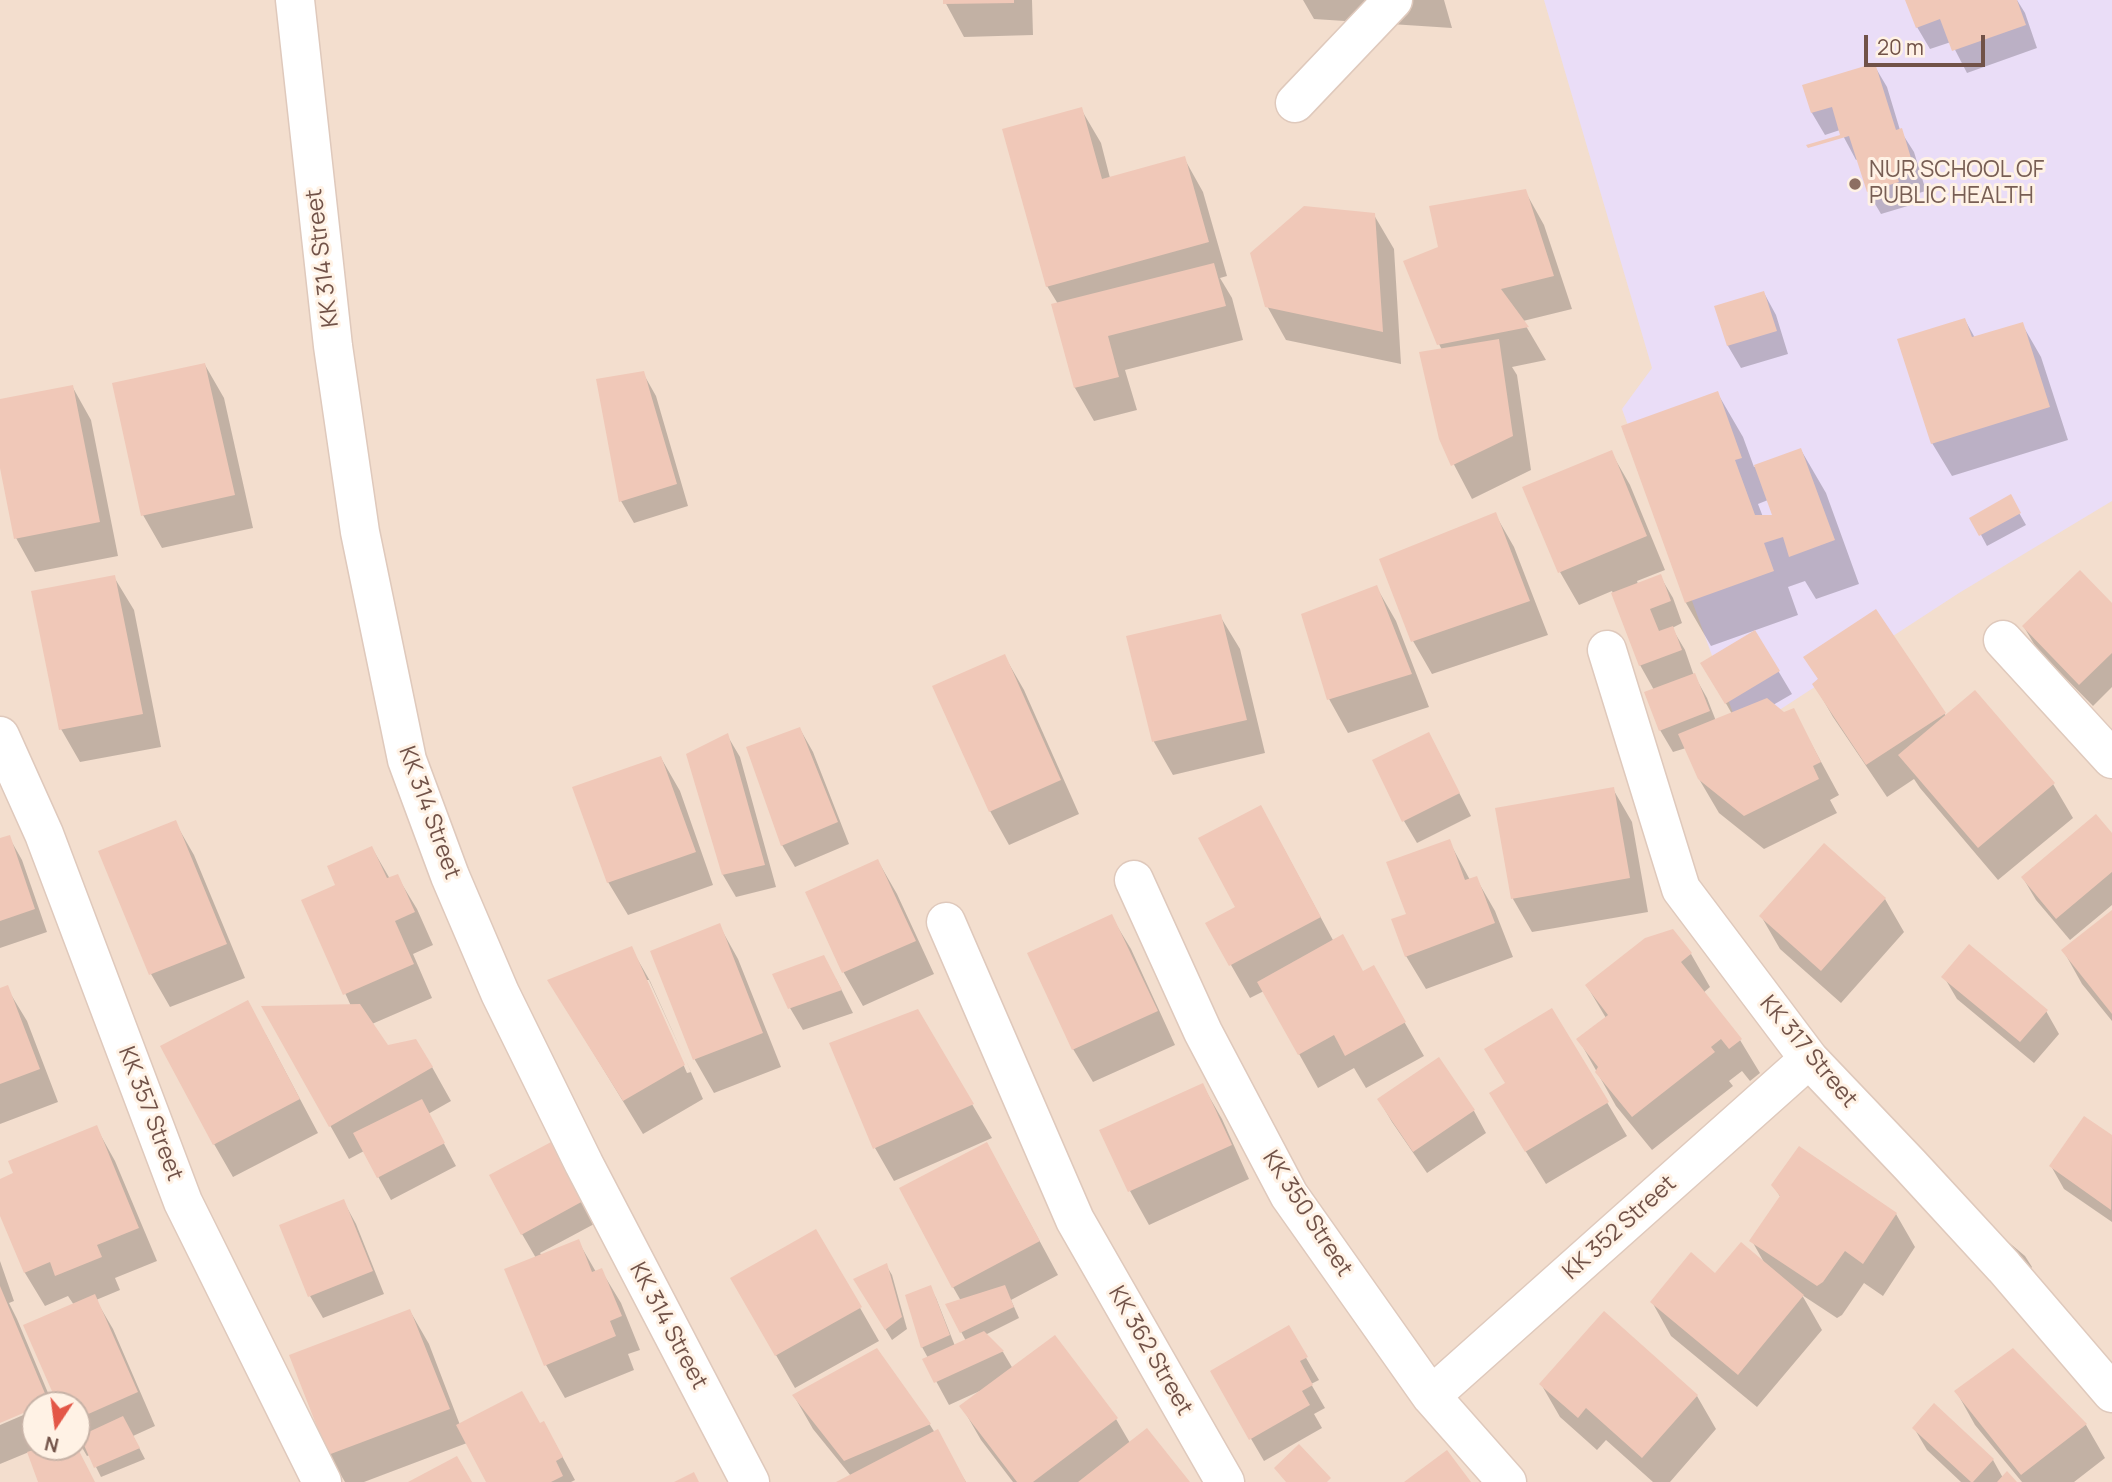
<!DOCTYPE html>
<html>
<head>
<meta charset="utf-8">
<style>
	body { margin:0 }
	#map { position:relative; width:2112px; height:1482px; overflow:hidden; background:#fbede0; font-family:Manrope,sans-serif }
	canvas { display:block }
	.north { position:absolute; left:21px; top:1391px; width:70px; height:70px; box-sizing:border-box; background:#fff2e5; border:2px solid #c6b2a6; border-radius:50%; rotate:193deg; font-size:19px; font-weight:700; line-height:28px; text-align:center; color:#715248 }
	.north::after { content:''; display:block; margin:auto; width:24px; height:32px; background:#e35747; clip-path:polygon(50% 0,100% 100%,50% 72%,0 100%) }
	.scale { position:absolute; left:1864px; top:35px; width:121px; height:32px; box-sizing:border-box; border:4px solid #715248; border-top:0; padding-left:9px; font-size:21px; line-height:24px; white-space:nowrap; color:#715248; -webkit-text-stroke:5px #fff2e5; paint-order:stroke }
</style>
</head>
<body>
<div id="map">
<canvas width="2112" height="1482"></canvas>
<div class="north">N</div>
<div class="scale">20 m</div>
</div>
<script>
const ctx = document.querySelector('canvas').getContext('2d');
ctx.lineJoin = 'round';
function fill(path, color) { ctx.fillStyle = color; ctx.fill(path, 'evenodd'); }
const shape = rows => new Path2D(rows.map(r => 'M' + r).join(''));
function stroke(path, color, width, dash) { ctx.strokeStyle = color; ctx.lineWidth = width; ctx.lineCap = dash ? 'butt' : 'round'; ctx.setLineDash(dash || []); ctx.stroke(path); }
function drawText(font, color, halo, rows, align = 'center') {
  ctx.font = font + ' Manrope,sans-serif'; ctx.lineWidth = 6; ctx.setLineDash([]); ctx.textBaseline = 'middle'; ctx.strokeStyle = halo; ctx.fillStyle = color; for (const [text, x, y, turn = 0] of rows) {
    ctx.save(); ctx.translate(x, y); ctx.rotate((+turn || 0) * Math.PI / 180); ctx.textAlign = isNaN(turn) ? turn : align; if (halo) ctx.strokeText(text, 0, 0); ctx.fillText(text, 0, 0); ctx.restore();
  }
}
const residential = shape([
	[0,0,2112,0,2112,1482,0,1482],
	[35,1405,77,1405,77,1447,35,1447]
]);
const education = shape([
	[1544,0,2112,0,2112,501,1959,593,1741,735,1622,409,1652,368]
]);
const shadow = shape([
	[944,0,1032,0,1033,35,964,37],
	[1303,0,1444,0,1452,28,1314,19],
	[1907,0,2017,0,2025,13,2037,48,1967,73,1951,42,1930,49,1917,27],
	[1874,65,1887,87,1900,130,1914,152,1926,191,1908,196,1911,205,1881,214,1868,192,1858,159,1856,160,1840,130,1825,135,1812,113,1804,86],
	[1081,109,1101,143,1110,178,1184,158,1203,192,1227,276,1220,278,1232,298,1243,340,1125,370,1137,410,1094,421,1075,388,1053,305,1058,304,1047,286],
	[1525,191,1544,225,1572,309,1523,321,1546,360,1512,367,1517,375,1531,470,1472,499,1440,438,1442,350,1439,344,1440,248],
	[1374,215,1394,249,1401,364,1286,340,1267,306],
	[1764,293,1776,315,1788,354,1741,368,1728,346,1716,307],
	[1965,320,1975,338,2022,324,2041,357,2068,440,1952,476,1932,443],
	[205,365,224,398,253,528,162,548,143,515],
	[643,373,656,396,688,506,634,523,621,501],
	[72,386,91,420,118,556,35,572,16,538,0,459,0,401],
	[1718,394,1743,437,1754,467,1801,450,1826,493,1859,584,1816,599,1805,581,1788,587,1798,615,1711,646,1686,603],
	[1768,500,1774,517,1763,517,1758,504],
	[1611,452,1630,485,1665,570,1637,581,1638,584,1660,576,1673,598,1682,623,1672,628,1685,650,1693,673,1707,698,1716,721,1732,714,1703,663,1755,632,1792,694,1773,705,1784,714,1793,710,1839,795,1830,800,1837,813,1764,849,1719,813,1699,779,1686,748,1673,752,1660,730,1654,690,1640,665,1612,591,1579,605,1560,572],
	[2010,497,2026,525,1987,546,1972,518],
	[1495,514,1514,547,1548,635,1432,674,1413,641],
	[114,577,134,610,161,747,80,762,61,729],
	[1377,588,1396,621,1429,707,1348,733,1329,699,1303,615],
	[2112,605,2112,687,2093,706,2037,649,2024,627],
	[1876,611,1946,716,1975,692,2053,784,2073,818,1998,880,1920,788,1914,779,1887,797,1833,717,1814,684],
	[1220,616,1240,649,1265,753,1173,775,1154,742,1128,637],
	[1005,657,1024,690,1079,814,1009,845,990,811],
	[800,729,813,752,849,844,795,867,782,845],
	[1429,734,1471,816,1417,843,1404,821],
	[727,735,740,757,776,887,736,897,723,875],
	[661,758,680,791,713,885,628,915,608,882],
	[1613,789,1632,822,1648,912,1532,932,1513,899,1497,809],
	[175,822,194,855,245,978,170,1007,151,974],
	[2112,835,2112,905,2070,940,2036,900,2023,878],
	[9,837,22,860,47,932,0,948,0,840],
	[1279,840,1334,942,1363,973,1373,968,1424,1056,1366,1088,1354,1068,1318,1088,1264,991,1250,998,1231,965,1237,908],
	[1449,841,1470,880,1476,878,1495,911,1513,957,1426,989,1406,956,1408,915],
	[372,848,390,879,397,876,417,909,433,945,413,954,432,998,372,1024,387,1047,432,1067,451,1101,428,1114,456,1166,391,1200,364,1151,349,1159,264,1008,351,1006,303,901,338,886],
	[878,861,897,894,934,974,863,1006,844,973,807,893],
	[1885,899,1904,932,1841,1003,1780,949,1761,916],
	[2112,912,2112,1021,2082,984,2063,950],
	[1111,916,1131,949,1175,1045,1093,1082,1073,1049],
	[719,925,738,959,781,1067,714,1093,695,1060,652,952],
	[631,948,650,981,703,1099,643,1134,569,1013],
	[646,980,649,980,691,1072,687,1073],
	[1691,954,1710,987,1703,993,1740,1040,1760,1073,1750,1081,1742,1071,1729,1081,1733,1086,1652,1150,1616,1106,1579,1040,1606,1018,1587,986],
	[1944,977,2046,1011,2059,1034,2034,1063,1957,999],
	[836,979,853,1013,803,1030,790,1008],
	[7,988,27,1021,58,1102,0,1124,0,990],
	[1552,1010,1627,1136,1546,1184,1510,1126,1506,1084],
	[917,1011,992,1138,894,1181,875,1148,831,1044],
	[266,1035,318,1133,233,1177,214,1144],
	[1203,1086,1222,1119,1249,1179,1149,1225,1130,1191,1102,1130],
	[1379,1100,1474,1111,1486,1133,1427,1173,1392,1122],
	[2085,1118,2112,1137,2112,1222,2064,1189,2051,1166],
	[96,1127,115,1161,157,1261,115,1278,120,1290,96,1300,113,1329,155,1426,133,1436,145,1459,101,1477,90,1455,87,1456,77,1439,77,1405,60,1405,74,1305,68,1296,45,1306,25,1273,0,1211,0,1181],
	[553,1144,596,1223,540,1253,542,1256,578,1241,596,1272,601,1270,621,1303,640,1350,628,1354,634,1370,565,1398,546,1365,536,1258,522,1234],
	[1005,1177,1058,1275,1011,1300,1019,1318,985,1335,1003,1352,1013,1369,1116,1419,1130,1443,1187,1482,1013,1482,981,1440,962,1407,982,1390,949,1405,924,1359,928,1358,922,1347,930,1287,936,1298,955,1346,966,1341,947,1305,961,1301,953,1287],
	[1773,1185,1896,1214,1915,1247,1883,1296,1864,1283,1842,1315,1837,1318,1802,1295,1822,1330,1757,1407,1671,1336,1652,1302,1715,1276,1765,1264,1752,1241,1781,1198],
	[344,1202,356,1224,384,1294,323,1318,310,1296],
	[1994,1230,2025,1256,2032,1267,2018,1283],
	[816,1231,879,1341,795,1388,732,1279],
	[0,1261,14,1301,9,1303,17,1319,51,1400,0,1421],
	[886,1265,892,1275,907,1329,892,1340,855,1279],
	[410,1311,429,1344,460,1425,540,1425,556,1445,575,1480,571,1482,488,1482,467,1443,364,1482,345,1482,329,1455],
	[1288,1327,1319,1380,1311,1384,1325,1408,1314,1414,1322,1428,1264,1461,1212,1372],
	[2013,1350,2086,1425,2105,1458,2074,1482,2022,1482,1975,1425,1956,1391],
	[877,1351,930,1425,966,1482,840,1482,851,1476,813,1429,794,1396],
	[1541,1384,1697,1396,1716,1429,1670,1482,1653,1482,1606,1440,1597,1450,1560,1417],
	[35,1410,35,1447,75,1447,94,1482,40,1482,29,1452,0,1464,0,1425],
	[1914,1428,1993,1460,2003,1478,2015,1482,1961,1482,1927,1450]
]);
const building = shape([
	[943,0,1014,0,1014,3,943,4],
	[1905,0,2017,0,2026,25,1952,51,1940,19,1916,28],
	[1875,63,1896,130,1902,128,1914,168,1896,173,1899,182,1867,192,1849,136,1808,148,1806,145,1840,135,1832,107,1811,113,1802,85],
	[1082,107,1102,179,1185,156,1209,242,1046,287,1002,129],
	[1526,189,1554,276,1501,289,1529,327,1437,345,1403,261,1438,247,1429,206],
	[1304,206,1375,213,1383,332,1265,307,1250,253],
	[1214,263,1226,306,1108,336,1119,377,1074,388,1051,304],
	[1764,291,1777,331,1727,346,1714,306],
	[1965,318,1972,337,2023,322,2050,407,1931,444,1897,339],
	[1499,339,1513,436,1451,466,1439,439,1419,352],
	[205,363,235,495,141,516,112,383],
	[644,371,677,484,619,502,596,379],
	[73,385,100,522,14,539,0,468,0,399],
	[1718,391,1742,458,1735,460,1755,515,1772,515,1754,465,1801,448,1835,540,1789,557,1783,537,1764,543,1774,571,1685,603,1621,426],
	[1612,450,1647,536,1558,573,1522,487],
	[2011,494,2021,513,1979,536,1969,518],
	[1496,512,1530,601,1411,642,1379,559],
	[2080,570,2112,603,2112,653,2079,685,2022,626],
	[1661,574,1671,601,1650,609,1659,631,1673,626,1682,650,1639,666,1611,593],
	[115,575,143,714,59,730,31,591],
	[1377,585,1412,674,1327,700,1301,614],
	[1876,609,1946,713,1866,765,1812,684,1818,679,1803,657],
	[1221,614,1247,720,1152,742,1126,636],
	[1755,630,1780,671,1725,704,1700,663],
	[1005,654,1061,780,989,812,932,686],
	[1695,673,1710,711,1659,731,1644,692],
	[1975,690,2055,783,1978,848,1898,755],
	[1767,698,1784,712,1794,708,1821,762,1813,766,1819,779,1744,816,1698,779,1678,734],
	[800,727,838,822,781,846,746,747],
	[1429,732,1460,793,1402,822,1372,760],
	[728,733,765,865,722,875,686,754],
	[661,756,696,852,607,883,572,787],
	[1614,787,1630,878,1511,899,1495,808],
	[1261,805,1321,917,1229,966,1205,923,1235,907,1198,838],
	[2096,814,2112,833,2112,872,2056,919,2021,877],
	[176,820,227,944,149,975,98,851],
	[10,835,35,909,0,921,0,838],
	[1450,839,1465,880,1477,876,1495,923,1405,957,1391,919,1406,914,1386,862],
	[1824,843,1886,898,1821,971,1759,916],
	[372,846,387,878,398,874,415,912,395,921,414,964,343,995,301,900,335,885,327,866],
	[878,859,916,941,842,973,805,892],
	[2112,910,2112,1014,2061,950],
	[1112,914,1158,1011,1072,1050,1027,953],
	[720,923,763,1033,693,1060,650,951],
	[1673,929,1692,953,1681,962,1742,1039,1729,1049,1721,1039,1711,1047,1715,1052,1632,1117,1595,1072,1598,1067,1576,1039,1608,1015,1585,985,1645,938],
	[1343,934,1363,971,1374,965,1406,1022,1345,1056,1334,1035,1298,1055,1257,982],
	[1969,944,2048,1010,2020,1042,1941,977],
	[632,946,685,1065,623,1101,547,980],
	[824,955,842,990,788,1009,772,974],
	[8,985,40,1069,0,1084,0,988],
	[248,1000,300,1099,213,1145,160,1046],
	[360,1004,388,1045,416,1039,433,1067,329,1127,261,1006],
	[1552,1008,1609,1102,1525,1152,1489,1093,1505,1083,1484,1049],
	[918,1009,974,1104,873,1149,829,1043],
	[1439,1057,1475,1110,1413,1152,1377,1099],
	[1203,1083,1232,1145,1128,1192,1099,1130],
	[422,1099,445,1143,377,1178,353,1133],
	[2084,1116,2112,1135,2111,1210,2049,1166],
	[97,1125,139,1228,97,1245,102,1257,55,1276,50,1262,24,1273,0,1216,0,1179,13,1173,8,1161],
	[553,1141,585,1200,521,1235,489,1175],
	[987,1142,1040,1241,952,1288,899,1188],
	[1799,1146,1897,1213,1863,1264,1845,1251,1823,1282,1817,1286,1749,1241,1780,1196,1771,1185],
	[344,1199,373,1271,308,1297,279,1225],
	[816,1229,862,1307,775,1356,730,1278],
	[579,1239,592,1272,602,1268,622,1316,610,1321,616,1336,544,1366,504,1269],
	[1741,1242,1804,1295,1738,1375,1650,1302,1691,1252,1715,1273],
	[887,1263,902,1317,885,1330,853,1279],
	[931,1285,950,1335,921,1348,905,1295],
	[1005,1285,1014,1307,960,1333,945,1304],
	[0,1286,49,1403,35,1405,35,1408,0,1423],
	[95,1294,138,1392,77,1419,77,1405,58,1405,23,1325],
	[410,1309,450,1409,328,1455,289,1355],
	[1604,1311,1698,1395,1642,1458,1586,1408,1578,1418,1539,1384],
	[1289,1325,1308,1357,1300,1361,1313,1385,1302,1391,1310,1405,1249,1440,1210,1371],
	[984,1331,1004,1351,934,1383,922,1359],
	[1055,1335,1118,1418,1033,1482,1017,1482,959,1406],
	[877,1348,931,1424,844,1461,792,1395],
	[2013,1348,2087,1424,2021,1475,1954,1391],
	[522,1391,540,1423,544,1421,563,1457,556,1461,563,1476,551,1482,486,1482,456,1425],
	[1934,1403,1994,1459,1973,1482,1971,1482,1912,1428],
	[123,1416,140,1448,94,1468,80,1436],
	[1147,1428,1190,1482,1078,1482],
	[938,1429,966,1482,836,1482],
	[1299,1444,1331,1478,1327,1482,1286,1482,1274,1468],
	[43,1447,77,1447,95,1482,38,1482,27,1452],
	[1447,1450,1471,1482,1404,1482],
	[457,1456,472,1482,408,1482],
	[2007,1471,2017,1482,1997,1482],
	[694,1472,699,1482,674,1482]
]);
const minor = shape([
	[295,0,333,346,360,532,407,760,450,876,500,993,584,1164,750,1482],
	[1295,103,1393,0],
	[2003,640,2112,759],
	[1607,650,1681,889,1809,1059,1910,1165,2004,1267,2112,1393],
	[0,736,44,834,183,1202,322,1482],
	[1134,880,1203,1032,1289,1195,1431,1396,1507,1482],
	[946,922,1075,1220,1225,1482],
	[1431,1396,1809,1059]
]);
const markers = [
	[1855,184,7,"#8d6e63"]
];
const educationNames = [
	["NUR SCHOOL OF",1869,171],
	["PUBLIC HEALTH",1869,197]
];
const streetNames = [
	["KK 314 Street",323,258,-97],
	["KK 314 Street",429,813,70],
	["KK 317 Street",1808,1052,50],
	["KK 357 Street",150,1114,69],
	["KK 350 Street",1307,1214,57],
	["KK 352 Street",1620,1228,-42],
	["KK 314 Street",668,1326,62],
	["KK 362 Street",1150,1351,60]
];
fill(residential, '#f3dece');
fill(education, '#eaddf7');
fill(shadow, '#0003');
fill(building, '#f0c8b8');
stroke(minor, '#dfc9bc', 41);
stroke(minor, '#fff', 38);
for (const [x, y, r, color] of markers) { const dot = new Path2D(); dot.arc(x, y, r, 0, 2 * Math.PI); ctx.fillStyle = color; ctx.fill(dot); stroke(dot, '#fff2e5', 2.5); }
drawText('23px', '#785e54', '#fff2e5', educationNames, 'left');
drawText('23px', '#715248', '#fff2e5', streetNames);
</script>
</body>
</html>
